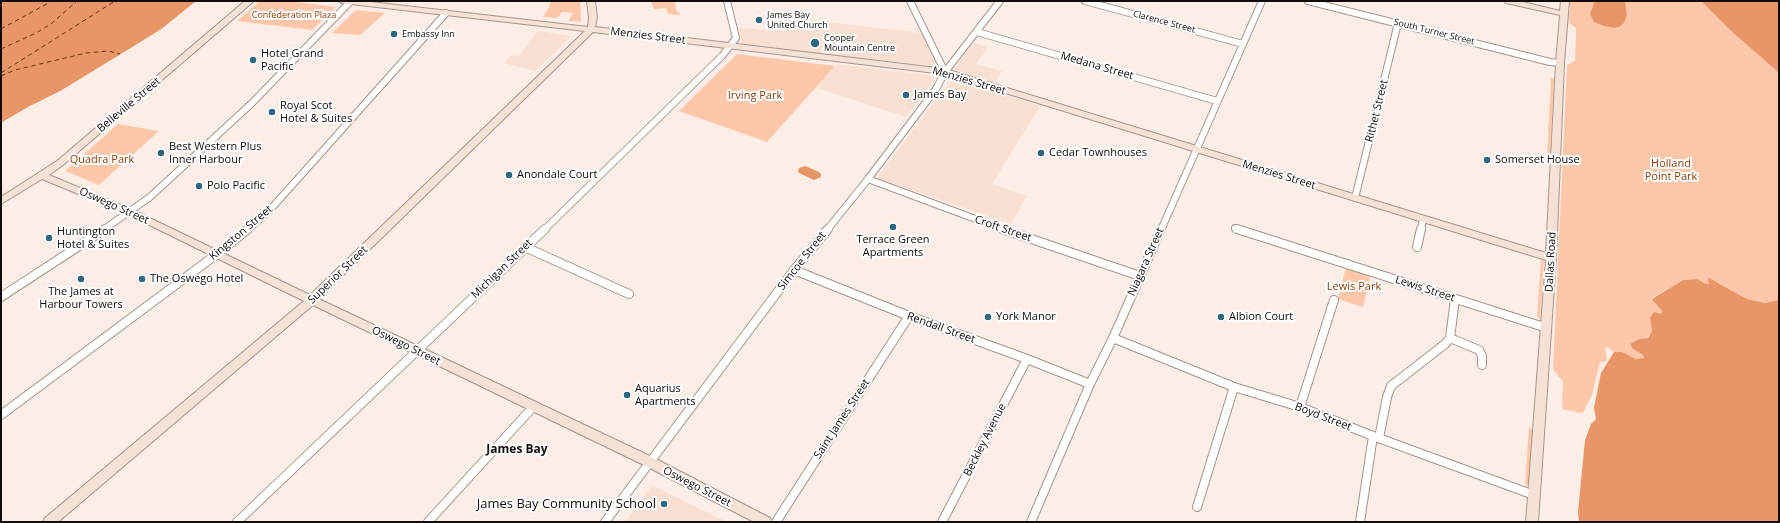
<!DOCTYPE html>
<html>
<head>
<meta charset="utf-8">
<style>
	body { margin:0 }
	#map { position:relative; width:1780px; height:523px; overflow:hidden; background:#fcede6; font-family:"Open Sans",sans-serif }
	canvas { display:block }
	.frame { position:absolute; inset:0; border:2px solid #110c09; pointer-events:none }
</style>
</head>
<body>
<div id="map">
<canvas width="1780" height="523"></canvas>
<div class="frame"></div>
</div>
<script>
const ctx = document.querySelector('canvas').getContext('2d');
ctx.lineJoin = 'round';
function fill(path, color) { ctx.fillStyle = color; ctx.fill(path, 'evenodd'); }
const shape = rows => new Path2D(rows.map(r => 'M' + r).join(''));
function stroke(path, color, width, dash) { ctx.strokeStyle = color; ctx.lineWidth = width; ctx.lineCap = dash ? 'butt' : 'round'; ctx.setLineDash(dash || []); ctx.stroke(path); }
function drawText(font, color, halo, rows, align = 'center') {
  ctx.font = font + ' "Open Sans",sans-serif'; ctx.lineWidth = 4; ctx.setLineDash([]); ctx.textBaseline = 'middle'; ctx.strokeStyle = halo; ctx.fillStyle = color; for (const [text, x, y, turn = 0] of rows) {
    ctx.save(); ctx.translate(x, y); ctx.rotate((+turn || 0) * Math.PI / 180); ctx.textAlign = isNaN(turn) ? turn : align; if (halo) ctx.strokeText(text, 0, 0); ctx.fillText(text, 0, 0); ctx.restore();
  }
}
const built = shape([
	[783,17,922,33,936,65,933,66,743,45,738,27,775,32],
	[538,31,572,36,535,71,504,63,511,55,519,56],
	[973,43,988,47,976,64,1002,71,994,84,953,71],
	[837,64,929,75,934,78,934,81,906,117,817,88],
	[950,81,957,81,1040,106,992,184,1027,196,1011,224,877,178],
	[652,485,727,522,625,522]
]);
const green = shape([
	[260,1,288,1,336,7,312,30,237,21],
	[551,1,580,1,581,22,568,21,573,13,562,12,557,18,543,17,549,7],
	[675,1,676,10,681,15,668,14,666,8,654,9,651,2],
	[1570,1,1701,1,1730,30,1779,73,1779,300,1765,303,1747,299,1719,283,1708,280,1710,284,1706,285,1697,279,1683,280,1652,298,1662,311,1661,314,1650,318,1652,331,1647,338,1639,339,1630,344,1633,349,1643,355,1644,358,1636,359,1622,352,1614,352,1607,347,1605,348,1607,359,1605,362,1600,362,1592,395,1583,412,1580,413,1562,409,1563,381,1553,370,1567,65,1575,61,1576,37,1576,28,1569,23],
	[356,10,385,13,360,35,332,33],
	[737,54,835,66,767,142,679,111],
	[1551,78,1554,79,1550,156,1547,157],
	[118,124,159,131,99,185,65,171],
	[1541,260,1543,260,1544,262,1540,319,1537,316],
	[1346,268,1370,276,1363,307,1338,299],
	[1529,427,1533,431,1529,484,1527,486,1525,484]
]);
const water = shape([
	[1,1,196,1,160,30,124,53,47,99,30,106,1,123],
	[1595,1,1625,1,1627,15,1624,23,1619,27,1614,28,1604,26,1594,22,1590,14],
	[1701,1,1779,1,1779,73,1730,30],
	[805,166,819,172,821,174,821,177,814,180,799,173,798,171,799,168],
	[1709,278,1747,299,1765,303,1779,300,1779,522,1579,522,1578,512,1585,440,1591,424,1596,419,1594,408,1601,373,1614,352,1622,352,1636,359,1644,358,1643,355,1633,349,1630,344,1639,339,1648,338,1652,331,1650,318,1654,312,1661,314,1662,311,1652,299,1683,280,1697,279,1706,284,1709,284,1708,280]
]);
const pier = shape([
	[160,30,162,31,125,55,48,101,31,108,1,125,1,123,30,106,62,90]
]);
const ferry = shape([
	[1,29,52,1],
	[1,49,36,33,51,24,77,1],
	[1,73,115,1],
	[1,76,15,70,86,53,109,51,120,54]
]);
const streetFar1 = shape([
	[910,1,945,72],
	[1085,1,1243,44],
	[1308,1,1550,62,1560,63],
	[977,32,1217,101],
	[868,179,1005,230],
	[1355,198,1398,23],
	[1235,228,1240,230],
	[103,230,150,197,252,103,350,2],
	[247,230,269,211,446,13],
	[544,230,722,56,736,38,727,1],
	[827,230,868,179,936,89,945,72,1000,1],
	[1161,230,1262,1],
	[1421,230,1423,219]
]);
const street = shape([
	[1002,229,1140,276],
	[1237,229,1547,328],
	[525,247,629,294],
	[1417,247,1421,229],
	[794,270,909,316,1027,359,1090,384],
	[1,297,105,229],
	[1113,338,1234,387,1300,407,1373,436,1534,495],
	[1450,338,1479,350,1482,356,1482,365],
	[1300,407,1334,300],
	[1,415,217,254,248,229],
	[1379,438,1387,397,1391,386,1445,344,1450,338,1455,299],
	[1197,507,1234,387],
	[237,522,545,229],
	[428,522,533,407],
	[605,522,794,270,828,229],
	[776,522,909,316],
	[942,522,1027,359],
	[1031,522,1090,384,1113,338,1161,229],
	[1360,522,1373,436]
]);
const secondary = shape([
	[245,1,254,1,63,165,49,175,133,210,310,295,585,31,342,3,338,1,362,1,588,27,589,17,587,1,595,1,597,17,595,27,945,69,1546,253,1556,63,1560,15,1506,3,1505,1,1519,1,1560,11,1561,1,1569,1,1564,63,1556,258,1538,522,1526,522,1546,260,944,74,593,32,319,299,654,458,770,518,772,522,754,522,646,466,313,305,58,522,43,522,45,518,304,301,127,214,42,179,1,204,1,197,57,161,245,1]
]);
const markers = [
	[759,20,4,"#2d6780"],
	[394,34,4,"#2d6780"],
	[815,43,5,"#2d6780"],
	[253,60,4,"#2d6780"],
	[906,95,4,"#2d6780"],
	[272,112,4,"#2d6780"],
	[161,153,4,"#2d6780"],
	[1041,153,4,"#2d6780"],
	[1487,160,4,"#2d6780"],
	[509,175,4,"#2d6780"],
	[199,186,4,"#2d6780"],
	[893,227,4,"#2d6780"],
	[49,238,4,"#2d6780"],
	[81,279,4,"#2d6780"],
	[142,279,4,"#2d6780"],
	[988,317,4,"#2d6780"],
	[1221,317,4,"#2d6780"],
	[627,395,4,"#2d6780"],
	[664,504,4,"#2d6780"]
];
const farParknames = [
	["Confederation Plaza",294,15]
];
const farPoinames = [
	["James Bay",767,15],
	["United Church",767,25],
	["Embassy Inn",402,34],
	["Cooper",824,38],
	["Mountain Centre",824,48]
];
const farStreetnames = [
	["Clarence Street",1164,22,15],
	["South Turner Street",1434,32,14]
];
const streetNames = [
	["Menzies Street",648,36,7],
	["Medana Street",1097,66,16],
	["Menzies Street",969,81,16],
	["Belleville Street",129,105,-40],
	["Rithet Street",1377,111,-76],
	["Menzies Street",1279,175,17],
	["Oswego Street",114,206,24],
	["Croft Street",1003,229,19],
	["Kingston Street",241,233,-40],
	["Simcoe Street",802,261,-52],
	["Niagara Street",1146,262,-66],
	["Dallas Road",1551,262,-87],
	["Michigan Street",502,269,-44],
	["Superior Street",338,275,-44],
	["Lewis Street",1425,289,18],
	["Rendall Street",941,328,20],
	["Oswego Street",406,346,26],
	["Boyd Street",1323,417,21],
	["Saint James Street",842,419,-57],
	["Beckley Avenue",985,440,-63],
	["Oswego Street",697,487,27]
];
const poiNames = [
	["Hotel Grand",261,54],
	["Pacific",261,67],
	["James Bay",914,95],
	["Royal Scot",280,106],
	["Hotel & Suites",280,119],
	["Best Western Plus",169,147],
	["Inner Harbour",169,160],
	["Cedar Townhouses",1049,153],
	["Somerset House",1495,160],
	["Anondale Court",517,175],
	["Polo Pacific",207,186],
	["Huntington",57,232],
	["Hotel & Suites",57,245],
	["Terrace Green",893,240,"center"],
	["Apartments",893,253,"center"],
	["The Oswego Hotel",150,279],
	["The James at",81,292,"center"],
	["Harbour Towers",81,305,"center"],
	["York Manor",996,317],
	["Albion Court",1229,317],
	["Aquarius",635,389],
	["Apartments",635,402]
];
const parkNames = [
	["Irving Park",755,96],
	["Quadra Park",102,160],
	["Holland",1671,164],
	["Point Park",1671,177],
	["Lewis Park",1354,287]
];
const neighbourhoodNames = [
	["James Bay",517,450]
];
const nearPoinames = [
	["James Bay Community School",656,504]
];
fill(built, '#fae0d3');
fill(green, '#ffc7aa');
fill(water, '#e89568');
fill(pier, '#fcede6');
stroke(ferry, '#693413', 1, [4.5, 3.5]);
stroke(streetFar1, '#a6958c', 8);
stroke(street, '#a6958c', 10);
stroke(secondary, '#a6958c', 2);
stroke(streetFar1, '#fff', 6);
stroke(street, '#fff', 8);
fill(secondary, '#f5e2d7');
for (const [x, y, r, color] of markers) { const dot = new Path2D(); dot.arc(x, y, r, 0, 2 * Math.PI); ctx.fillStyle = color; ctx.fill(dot); stroke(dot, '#fff', 1.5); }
drawText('9px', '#883d06', '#fff', farParknames);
drawText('9px', '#110c09', '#fff', farPoinames, 'left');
drawText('9px', '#110c09', '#fff', farStreetnames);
drawText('11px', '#110c09', '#fff', streetNames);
drawText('11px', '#110c09', '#fff', poiNames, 'left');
drawText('11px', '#883d06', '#fff', parkNames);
drawText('bold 12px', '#110c09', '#fff', neighbourhoodNames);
drawText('13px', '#110c09', '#fff', nearPoinames, 'right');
</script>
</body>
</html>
